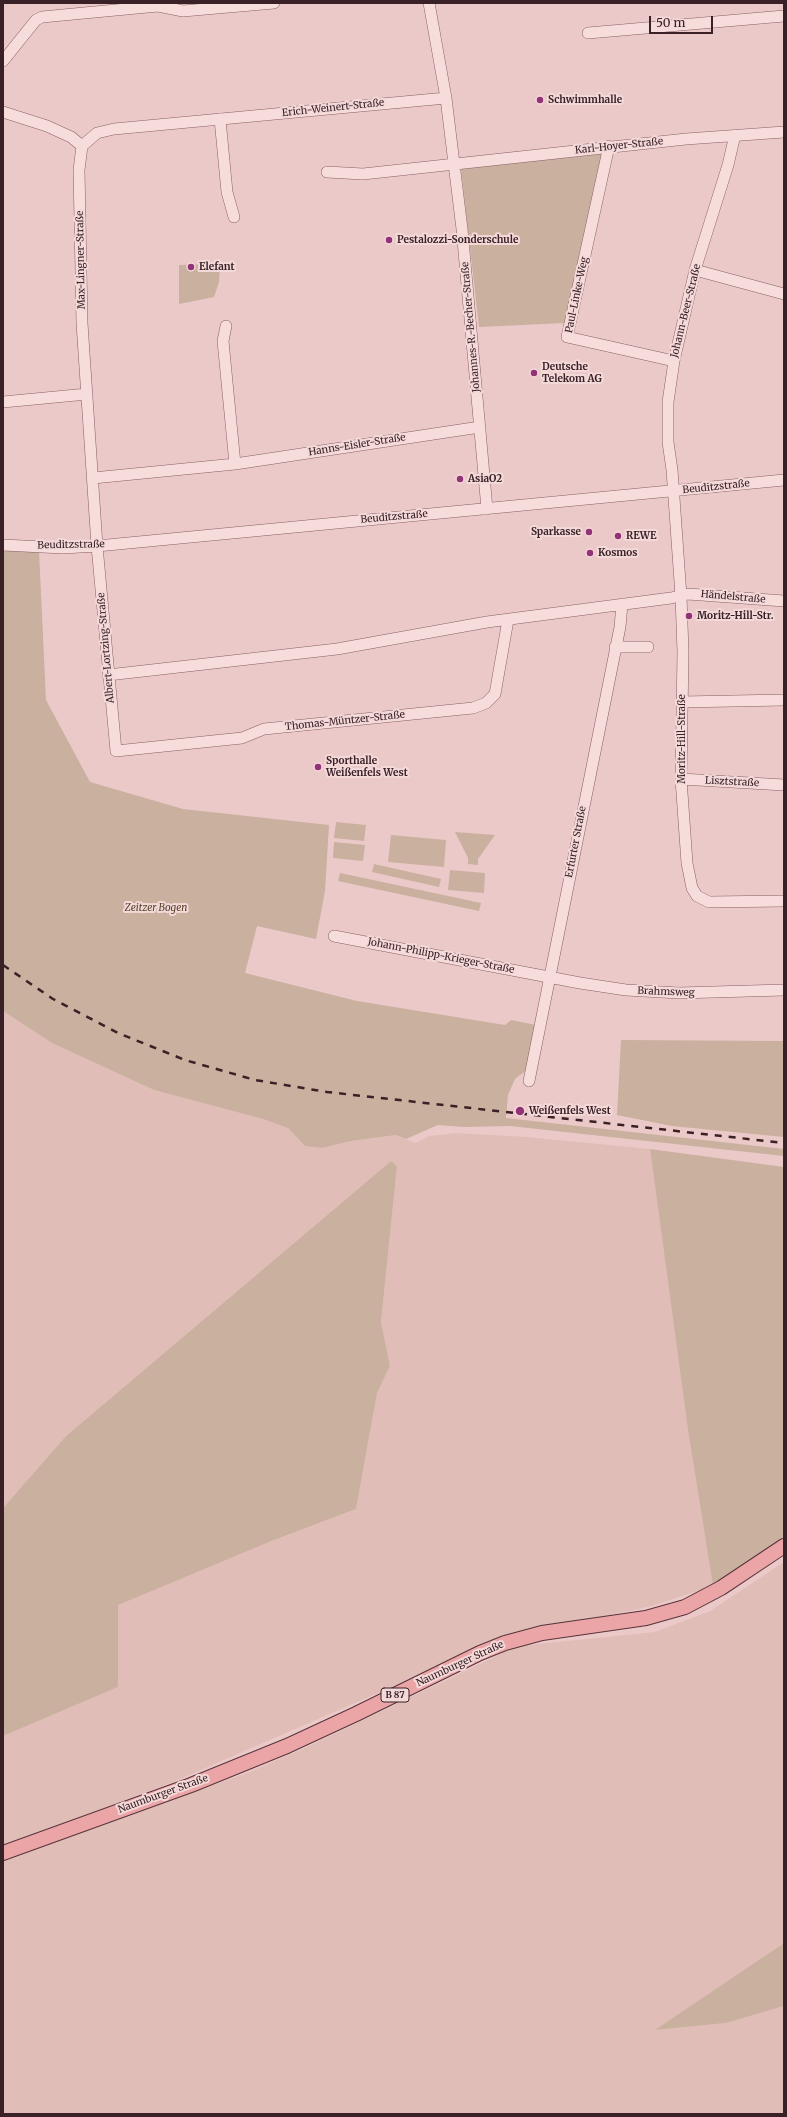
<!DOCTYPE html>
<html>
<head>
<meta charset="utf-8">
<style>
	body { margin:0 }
	#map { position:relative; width:787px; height:2117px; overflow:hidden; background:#ecc9c9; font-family:Merriweather,serif }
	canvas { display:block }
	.frame { position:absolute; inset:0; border:4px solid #392127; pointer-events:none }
	.scale { position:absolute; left:649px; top:16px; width:64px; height:18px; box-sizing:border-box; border:2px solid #392127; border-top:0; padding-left:5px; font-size:12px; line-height:14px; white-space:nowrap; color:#392127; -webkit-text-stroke:3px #f4d9d9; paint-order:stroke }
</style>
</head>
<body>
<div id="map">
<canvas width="787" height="2117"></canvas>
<div class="frame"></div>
<div class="scale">50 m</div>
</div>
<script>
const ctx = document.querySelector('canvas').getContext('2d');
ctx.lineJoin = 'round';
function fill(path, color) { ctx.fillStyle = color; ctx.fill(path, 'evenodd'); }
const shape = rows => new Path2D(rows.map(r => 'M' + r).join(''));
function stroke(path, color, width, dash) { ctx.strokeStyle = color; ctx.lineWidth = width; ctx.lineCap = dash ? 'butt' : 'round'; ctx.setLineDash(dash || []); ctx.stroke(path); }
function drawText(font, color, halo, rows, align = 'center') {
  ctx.font = font + ' Merriweather,serif'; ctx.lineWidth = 4; ctx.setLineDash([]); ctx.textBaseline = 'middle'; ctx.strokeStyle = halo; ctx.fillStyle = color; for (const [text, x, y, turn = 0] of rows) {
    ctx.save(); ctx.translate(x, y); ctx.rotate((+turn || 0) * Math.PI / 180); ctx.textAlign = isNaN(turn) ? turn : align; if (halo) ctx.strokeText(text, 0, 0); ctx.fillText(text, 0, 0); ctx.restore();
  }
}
const farmland = shape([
	[3,1011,52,1043,154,1090,263,1119,288,1128,305,1146,322,1148,351,1141,396,1135,415,1143,429,1136,457,1133,527,1137,650,1149,688,1430,713,1586,652,1606,509,1636,171,1783,3,1845,3,1736,118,1687,117,1605,274,1540,356,1509,377,1393,390,1366,381,1322,397,1166,391,1161,66,1436,3,1508],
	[784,1562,784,1943,656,2030,726,2023,784,2006,784,2114,3,2114,3,1861,252,1771,307,1747,517,1646,655,1632,710,1611]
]);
const green = shape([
	[607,153,565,323,479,327,461,168,496,163],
	[220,264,219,282,214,297,179,304,179,265],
	[3,548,39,551,46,700,90,782,183,809,329,825,325,891,316,939,257,926,245,973,357,1001,505,1025,511,1020,536,1025,528,1069,515,1079,508,1095,506,1118,784,1149,784,1156,510,1126,464,1127,438,1125,406,1139,396,1135,351,1141,322,1148,305,1146,288,1128,263,1119,154,1090,52,1043,3,1011],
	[336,822,366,825,364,841,334,838],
	[455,832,495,835,478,859,478,865,468,864,468,858],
	[391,835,446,840,444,867,388,862],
	[334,842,365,845,363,861,333,858],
	[374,864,441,879,439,887,372,872],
	[450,870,485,873,484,893,448,890],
	[340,873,481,903,479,911,338,881],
	[621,1040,784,1041,784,1137,672,1126,617,1115],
	[650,1149,784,1167,784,1540,713,1586,688,1430],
	[391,1161,397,1166,381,1322,390,1366,377,1393,356,1509,274,1540,118,1605,118,1687,3,1736,3,1508,66,1436],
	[784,1943,784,2006,726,2023,655,2030]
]);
const minor = shape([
	[429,3,446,98,462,229,487,509],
	[588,33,784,16],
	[3,61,36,20,42,17,158,6,183,11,274,3],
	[446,98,114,129,97,133,82,146,79,170,82,323,97,546,116,751,242,738,264,729,473,708,486,703,495,694,508,620],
	[3,112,47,126,71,137,82,146],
	[220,119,227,192,234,217],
	[735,135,728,165,695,270,674,361,668,402,668,442,672,470,681,596,683,652,681,779,687,863,692,888,697,896,709,902,784,901],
	[609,146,567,337,674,361],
	[327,172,363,174,686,139,784,132],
	[695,270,784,294],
	[226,326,223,341,235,464],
	[3,402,87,394],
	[93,478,235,464,480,427],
	[3,545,63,548,97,546,784,480],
	[615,647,648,647],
	[108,675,337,649,487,622,671,598,688,594,784,601],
	[682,702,784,700],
	[681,779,784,785],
	[334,936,580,983,626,990,679,993,784,990],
	[529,1081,620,627,622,604]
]);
const major = shape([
	[3,1853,191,1785,287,1746,356,1714,480,1653,505,1643,542,1633,646,1618,685,1607,721,1588,784,1546]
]);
const rail = shape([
	[3,965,53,999,118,1033,185,1060,255,1080,327,1092,784,1143]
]);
const markers = [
	[540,100,4,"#923377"],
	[389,240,4,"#923377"],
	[191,267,4,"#923377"],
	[534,373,4,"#923377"],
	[460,479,4,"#923377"],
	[589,532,4,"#923377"],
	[618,536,4,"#923377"],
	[590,553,4,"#923377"],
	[689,616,4,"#923377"],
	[318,767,4,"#923377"],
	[520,1111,5,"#923377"]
];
const shields = [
	[395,1695,28]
];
const shieldNames = [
	["B 87",395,1695]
];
const poiNames = [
	["Schwimmhalle",548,100],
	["Pestalozzi-Sonderschule",397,240],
	["Elefant",199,267],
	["Deutsche",542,367],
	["Telekom AG",542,379],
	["AsiaO2",468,479],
	["Sparkasse",581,532,"right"],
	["REWE",626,536],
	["Kosmos",598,553],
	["Moritz-Hill-Str.",697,616],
	["Sporthalle",326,761],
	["Weißenfels West",326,773],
	["Weißenfels West",529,1111]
];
const streetNames = [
	["Erich-Weinert-Straße",333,108,-6],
	["Karl-Hoyer-Straße",619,146,-6],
	["Max-Lingner-Straße",81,260,-91],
	["Paul-Linke-Weg",577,295,-78],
	["Johann-Beer-Straße",686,311,-76],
	["Johannes-R.-Becher-Straße",471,327,-95],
	["Hanns-Eisler-Straße",357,445,-9],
	["Beuditzstraße",716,487,-6],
	["Beuditzstraße",394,517,-5],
	["Beuditzstraße",71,545,-1],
	["Händelstraße",733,597,5],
	["Albert-Lortzing-Straße",106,648,-95],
	["Thomas-Müntzer-Straße",345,721,-6],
	["Moritz-Hill-Straße",682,739,-90],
	["Lisztstraße",732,782,3],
	["Erfurter Straße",576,842,-79],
	["Johann-Philipp-Krieger-Straße",441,956,11],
	["Brahmsweg",666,992,2],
	["Naumburger Straße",460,1664,-25],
	["Naumburger Straße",163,1794,-20]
];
const parkNames = [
	["Zeitzer Bogen",156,908]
];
fill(farmland, '#e1bdb7');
fill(green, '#cab09e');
stroke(minor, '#875f66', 12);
stroke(major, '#56333b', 16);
stroke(minor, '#f7dcdc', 11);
stroke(major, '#eca5a6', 14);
stroke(rail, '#392127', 2.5, [7, 7]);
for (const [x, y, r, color] of markers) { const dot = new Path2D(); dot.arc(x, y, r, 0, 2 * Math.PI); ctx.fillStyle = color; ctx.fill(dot); stroke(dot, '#f4d9d9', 1.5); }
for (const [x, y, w] of shields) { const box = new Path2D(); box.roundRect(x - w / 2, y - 7, w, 14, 3); ctx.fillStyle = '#f4d9d9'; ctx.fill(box); stroke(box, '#392127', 1); }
drawText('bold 9px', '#392127', null, shieldNames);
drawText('bold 10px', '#392127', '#f4d9d9', poiNames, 'left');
drawText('10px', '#392127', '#f4d9d9', streetNames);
drawText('italic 10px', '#54412a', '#f4d9d9', parkNames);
</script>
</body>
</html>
